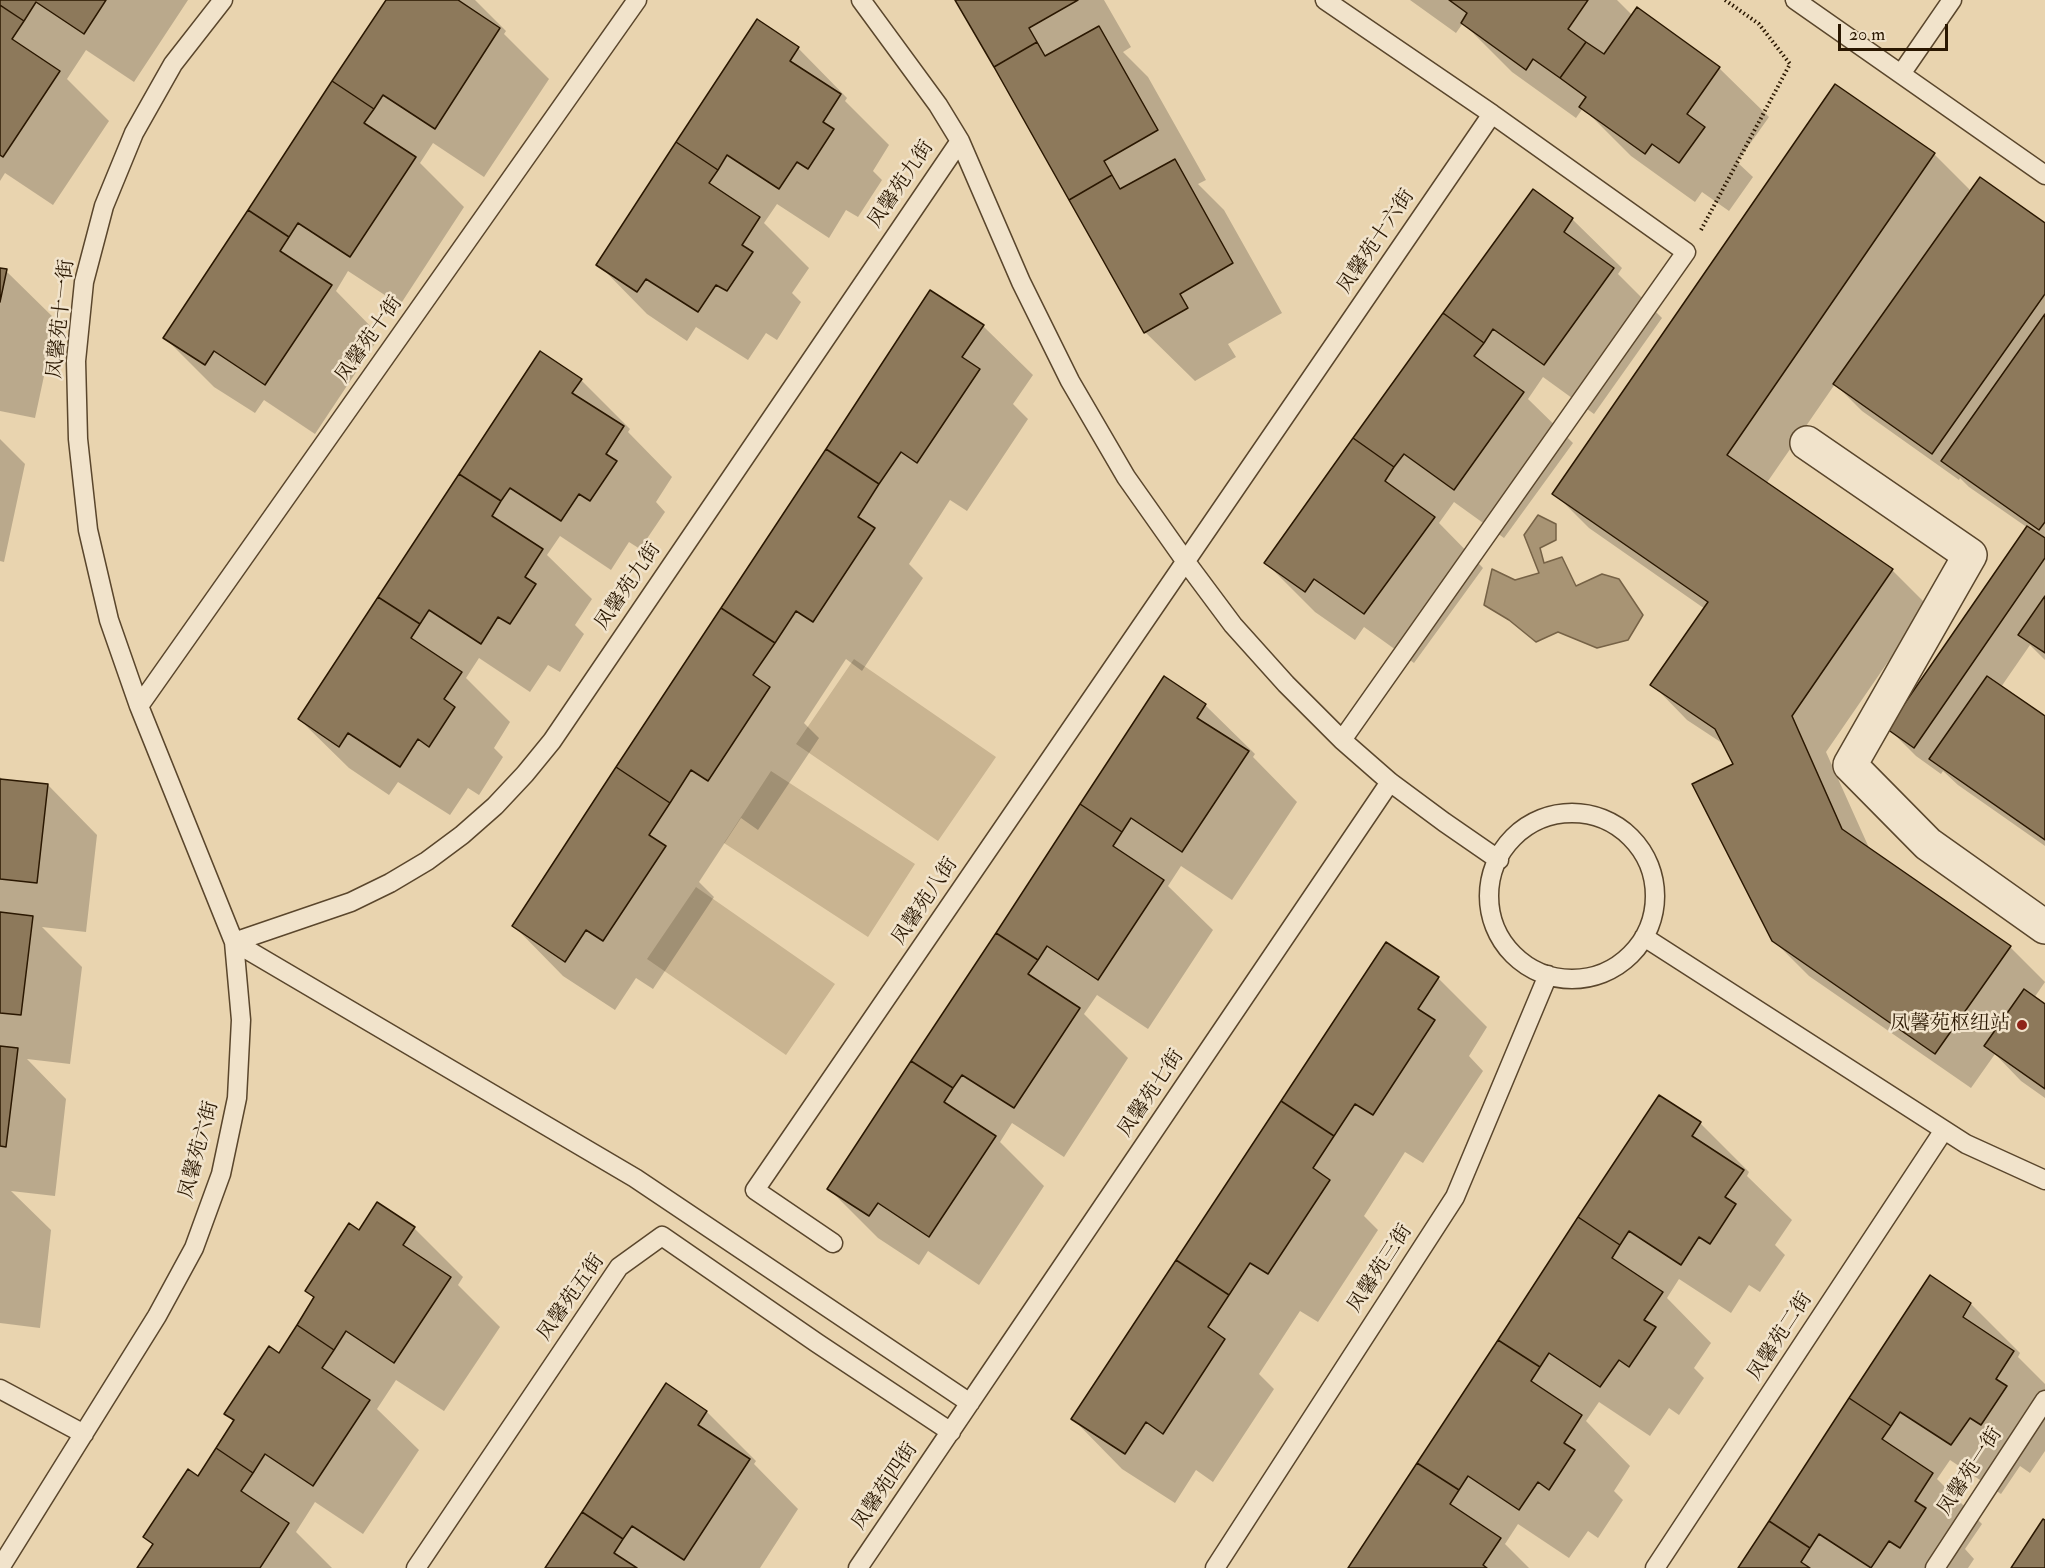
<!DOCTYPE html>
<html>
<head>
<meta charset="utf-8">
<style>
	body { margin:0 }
	#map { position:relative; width:2045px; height:1568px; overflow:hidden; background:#e9d4af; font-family:"IM FELL Double Pica",serif }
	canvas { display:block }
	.scale { position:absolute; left:1838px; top:24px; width:110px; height:27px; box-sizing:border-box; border:3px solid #2a1701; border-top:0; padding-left:8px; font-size:18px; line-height:21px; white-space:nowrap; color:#2a1701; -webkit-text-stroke:4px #f1e3cb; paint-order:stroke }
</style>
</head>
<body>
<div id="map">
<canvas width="2045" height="1568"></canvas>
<div class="scale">20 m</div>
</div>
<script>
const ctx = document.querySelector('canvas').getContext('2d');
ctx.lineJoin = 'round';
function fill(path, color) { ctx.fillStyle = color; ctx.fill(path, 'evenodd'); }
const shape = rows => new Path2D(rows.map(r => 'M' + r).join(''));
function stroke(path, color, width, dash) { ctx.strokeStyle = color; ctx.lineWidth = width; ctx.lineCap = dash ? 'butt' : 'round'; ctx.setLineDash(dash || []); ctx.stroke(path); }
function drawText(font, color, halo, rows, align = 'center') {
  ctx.font = font + ' "IM FELL Double Pica","Noto Serif SC",serif'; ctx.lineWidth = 5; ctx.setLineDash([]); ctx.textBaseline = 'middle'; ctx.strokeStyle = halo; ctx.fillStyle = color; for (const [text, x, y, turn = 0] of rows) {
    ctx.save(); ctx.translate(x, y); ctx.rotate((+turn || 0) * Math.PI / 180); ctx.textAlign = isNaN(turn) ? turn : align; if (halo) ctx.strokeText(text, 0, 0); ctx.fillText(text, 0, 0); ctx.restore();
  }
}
const green = shape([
	[854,659,996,757,938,841,796,744],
	[771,771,915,864,868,937,724,843],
	[696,887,835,984,786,1055,647,959]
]);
const water = shape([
	[1538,515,1556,524,1556,540,1540,548,1544,563,1562,557,1576,586,1602,574,1619,579,1643,615,1628,640,1597,648,1558,632,1536,642,1509,620,1484,605,1492,569,1515,580,1539,573,1524,535,1538,515]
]);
const shadow = shape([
	[0,0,188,0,134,82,86,50,67,79,109,121,53,205,5,173,0,181],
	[388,0,475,0,506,31,504,34,549,79,484,177,433,143,420,163,464,207,400,305,348,271,336,291,380,336,315,434,264,400,255,413,214,387,165,338],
	[957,0,1104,0,1131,47,1123,52,1148,77,1206,180,1198,184,1224,210,1282,313,1228,344,1236,357,1195,381,1145,332],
	[1410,0,1617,0,1633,16,1719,68,1769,117,1737,162,1753,177,1729,211,1702,192,1695,202,1631,156,1583,108,1576,118,1512,72,1463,23,1456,33],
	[798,48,847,98,845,101,889,145,873,171,882,180,858,217,846,210,829,238,777,204,764,223,809,268,792,293,801,302,777,340,766,333,748,360,696,327,687,341,647,314,598,264],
	[1835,86,1934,154,1971,191,2045,225,2045,660,2030,645,2001,687,2045,718,2045,846,1958,785,1943,771,1941,774,1916,756,1889,729,2028,528,1969,487,1960,478,1959,480,1862,411,1835,384,1766,484,1892,570,1927,605,1826,752,1870,850,2010,947,2045,982,2034,998,2045,1006,2045,1098,2021,1081,1995,1054,1971,1088,1809,976,1773,940,1735,764,1725,745,1687,720,1652,684,1705,609,1589,528,1554,493],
	[1533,191,1572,219,1622,268,1618,274,1662,318,1594,414,1543,377,1528,399,1573,443,1504,538,1454,502,1439,523,1483,568,1414,663,1364,627,1355,640,1315,612,1266,563],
	[0,269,6,271,56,320,35,418,0,411],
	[931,292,983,326,1033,375,1013,404,1028,419,967,511,950,500,909,564,923,578,862,671,846,659,804,723,819,738,758,830,741,818,699,882,714,897,653,989,636,978,615,1010,563,976,514,926],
	[581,380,630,429,628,432,672,477,656,502,665,512,640,549,629,542,611,570,560,536,547,555,592,599,575,625,584,634,560,672,548,665,530,692,479,658,466,678,510,722,494,748,503,757,479,795,468,788,450,815,398,782,389,795,349,768,299,719],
	[0,439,25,464,4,562,0,561],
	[1205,705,1255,754,1253,757,1297,802,1232,900,1181,866,1168,886,1213,930,1148,1029,1097,995,1084,1014,1128,1058,1064,1157,1012,1123,1000,1142,1044,1186,979,1285,928,1251,919,1265,878,1238,829,1189],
	[0,777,4,781,48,785,97,835,86,932,42,927,82,967,70,1064,27,1059,66,1099,55,1196,11,1191,51,1230,40,1328,0,1323],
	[1438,978,1487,1027,1469,1056,1483,1071,1423,1163,1405,1152,1364,1216,1378,1230,1318,1322,1300,1311,1259,1374,1274,1389,1213,1482,1196,1470,1175,1503,1122,1469,1073,1419],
	[1700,1123,1749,1172,1747,1176,1792,1220,1775,1245,1785,1255,1760,1292,1749,1285,1731,1313,1679,1279,1667,1298,1711,1343,1694,1368,1704,1378,1679,1415,1669,1408,1650,1436,1599,1402,1586,1421,1630,1466,1614,1491,1623,1500,1598,1538,1588,1531,1569,1558,1518,1524,1505,1544,1529,1568,1350,1568],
	[414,1228,463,1277,458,1285,500,1327,444,1411,396,1380,377,1409,419,1450,363,1534,315,1502,296,1532,332,1568,139,1568,154,1545,145,1536,198,1478,234,1422,226,1414,279,1355,315,1299,307,1291,359,1232],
	[1931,1278,1971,1304,2020,1353,2018,1357,2045,1384,2045,1451,2030,1473,2020,1466,2001,1494,1950,1460,1937,1479,1982,1524,1965,1549,1974,1559,1968,1568,1739,1568],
	[666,1386,707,1412,756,1461,754,1464,798,1509,760,1568,546,1568]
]);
const building = shape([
	[0,0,106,0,84,34,36,2,24,21,0,5,0,0],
	[386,0,458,0,500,28,435,129,383,95,374,109,332,81,386,0],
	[955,0,1078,0,1029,28,1037,42,994,67,955,0],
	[1449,0,1588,0,1568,29,1586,42,1560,78,1533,59,1526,70,1461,23,1467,13,1449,0],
	[0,5,24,21,12,39,60,71,3,157,0,155,0,5],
	[1637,7,1720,67,1687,114,1705,127,1679,163,1652,144,1645,154,1579,107,1586,97,1560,78,1586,42,1604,54,1637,7],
	[757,19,799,47,790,61,841,94,823,122,834,129,808,169,797,162,779,189,727,155,718,170,676,142,757,19],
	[1099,26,1158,130,1104,161,1112,175,1069,200,994,67,1037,42,1045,56,1099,26],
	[332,81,374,109,364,123,416,157,350,257,298,223,289,237,248,210,332,81],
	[1835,84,1935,153,1727,455,1893,569,1792,716,1842,829,2011,946,1935,1054,1772,941,1692,784,1733,764,1715,729,1650,685,1708,602,1552,494,1835,84],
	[676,142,718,170,709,183,760,217,742,245,753,252,727,291,716,285,698,312,646,279,637,292,596,265,676,142],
	[1175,159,1233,263,1180,294,1188,308,1144,333,1069,200,1112,175,1120,189,1175,159],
	[1980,177,2045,223,2045,294,1932,454,1833,384,1980,177],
	[1533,189,1573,218,1564,232,1614,268,1544,365,1493,329,1484,343,1443,313,1533,189],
	[248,210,289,237,280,251,332,285,265,385,214,351,205,365,163,338,248,210],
	[0,268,7,269,0,302,0,268],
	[930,290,984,325,962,357,980,369,917,463,901,452,879,484,826,449,930,290],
	[1443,313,1484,343,1474,356,1524,392,1454,490,1404,454,1394,467,1353,438,1443,313],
	[2045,314,2045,522,2039,530,1941,461,2045,314],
	[540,351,582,379,572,393,624,426,606,454,617,461,590,501,579,494,561,521,510,488,501,501,459,474,540,351],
	[1353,438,1394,467,1385,481,1435,517,1364,614,1314,579,1305,592,1264,563,1353,438],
	[826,449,879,484,858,517,875,528,813,622,796,611,775,643,721,608,826,449],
	[459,474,501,501,492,516,543,549,525,577,536,584,510,624,498,617,481,644,429,610,420,624,378,597,459,474],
	[2027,526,2045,538,2045,558,1914,748,1887,729,2027,526],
	[2045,596,2045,653,2018,635,2045,596],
	[378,597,420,624,411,638,462,672,444,699,455,707,429,747,418,739,400,767,348,733,339,747,298,719,378,597],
	[721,608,775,643,753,675,770,687,708,781,691,770,670,803,616,767,721,608],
	[1164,676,1206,704,1197,718,1249,751,1182,852,1131,818,1122,832,1080,804,1164,676],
	[1987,676,2045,716,2045,840,1929,759,1987,676],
	[616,767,670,803,649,835,666,846,603,941,586,930,565,962,512,926,616,767],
	[0,779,48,784,37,883,0,879,0,779],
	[1080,804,1122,832,1113,846,1164,880,1098,980,1047,946,1038,960,996,933,1080,804],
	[0,912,33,916,21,1015,0,1013,0,912],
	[996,933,1038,960,1028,974,1080,1008,1014,1108,962,1075,953,1088,911,1061,996,933],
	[1386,942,1439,977,1418,1009,1435,1020,1373,1115,1355,1104,1334,1136,1281,1101,1386,942],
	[2024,989,2045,1004,2045,1089,1984,1046,2024,989],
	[0,1046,18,1048,6,1147,0,1146,0,1046],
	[911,1061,953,1088,944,1102,996,1136,929,1237,878,1203,869,1216,827,1189,911,1061],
	[1659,1095,1701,1122,1692,1136,1744,1170,1725,1197,1736,1204,1710,1244,1699,1237,1681,1265,1629,1231,1620,1245,1578,1217,1659,1095],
	[1281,1101,1334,1136,1313,1168,1330,1180,1268,1274,1250,1263,1229,1295,1176,1260,1281,1101],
	[377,1202,415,1227,403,1245,451,1277,394,1363,346,1331,334,1350,297,1325,314,1297,305,1291,349,1223,359,1230,377,1202],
	[1578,1217,1620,1245,1612,1258,1663,1292,1644,1320,1656,1327,1629,1367,1619,1360,1600,1387,1549,1353,1540,1367,1498,1340,1578,1217],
	[1176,1260,1229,1295,1208,1327,1225,1339,1163,1434,1146,1422,1125,1454,1071,1419,1176,1260],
	[1930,1275,1971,1303,1963,1317,2014,1351,1996,1379,2007,1386,1981,1425,1970,1418,1951,1445,1900,1412,1891,1426,1849,1398,1930,1275],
	[297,1325,334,1350,322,1368,370,1400,313,1486,265,1454,253,1473,216,1448,234,1420,224,1414,269,1346,279,1353,297,1325],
	[1498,1340,1540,1367,1531,1381,1582,1415,1564,1443,1575,1450,1549,1490,1538,1482,1519,1510,1468,1476,1459,1490,1417,1463,1498,1340],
	[666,1383,707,1411,698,1425,750,1459,684,1560,632,1526,623,1539,582,1512,666,1383],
	[1849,1398,1891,1426,1882,1439,1933,1473,1915,1501,1926,1508,1900,1548,1889,1541,1871,1568,1819,1534,1810,1548,1769,1521,1849,1398],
	[216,1448,253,1473,241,1491,289,1523,260,1568,137,1568,153,1544,143,1537,188,1469,198,1476,216,1448],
	[1417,1463,1459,1490,1450,1504,1501,1538,1483,1565,1487,1568,1348,1568,1417,1463],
	[582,1512,623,1539,614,1553,637,1568,545,1568,582,1512],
	[2043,1519,2045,1520,2045,1568,2011,1568,2043,1519],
	[1769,1521,1810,1548,1801,1562,1810,1568,1738,1568,1769,1521]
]);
const path = shape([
	[1701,230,1790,64,1759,24,1725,0]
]);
const lane = shape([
	[861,0,938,105,960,141,1021,282,1070,381,1126,477,1186,562,1233,625,1286,684,1342,740,1390,782,1444,822,1499,860],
	[1795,0,2045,175],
	[1901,74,1952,0],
	[139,706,637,0],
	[1342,740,1686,252,1492,114],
	'1489 896a83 83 0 1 1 166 0a83 83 0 1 1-166 0Z',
	[1644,937,1966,1144,2045,1180],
	[234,942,351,902,390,883,427,861,462,835,495,806,525,774,552,741,960,141],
	[234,942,635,1178,970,1403],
	[833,1243,755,1190,1492,114,1325,0],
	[0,1389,84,1434],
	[0,1568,157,1316,194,1248,221,1174,237,1098,241,1020,234,942,139,706,109,620,88,530,78,439,76,361,84,282,104,206,134,133,173,64,223,0],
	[416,1568,619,1267,662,1236,817,1343,951,1432],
	[858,1568,1390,782],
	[1215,1568,1455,1197,1548,975],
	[1655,1568,1944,1130],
	[1935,1568,2045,1400]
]);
const street = shape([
	[1807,443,1970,555,1850,765,1928,844,2045,927]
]);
const markers = [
	[2022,1025,6,"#8f2418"]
];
const streetNames = [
	["凤馨苑九街",902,185,-56],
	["凤馨苑十六街",1377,242,-56],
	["凤馨苑十一街",62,319,-84],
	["凤馨苑十街",370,340,-55],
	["凤馨苑九街",629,587,-56],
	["凤馨苑八街",926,902,-56],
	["凤馨苑七街",1152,1094,-56],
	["凤馨苑六街",200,1150,-75],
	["凤馨苑三街",1381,1269,-57],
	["凤馨苑五街",572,1298,-55],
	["凤馨苑二街",1781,1337,-57],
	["凤馨苑一街",1971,1472,-57],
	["凤馨苑四街",886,1487,-56]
];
const poiNames = [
	["凤馨苑枢纽站",2010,1025]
];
fill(green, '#c9b491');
fill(water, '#a89474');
stroke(water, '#766246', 1.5);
fill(shadow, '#0003');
fill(building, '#8d795b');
stroke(building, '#2a1701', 1.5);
stroke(lane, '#5a462c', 21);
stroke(street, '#5a462c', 36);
stroke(path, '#2a1701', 4, [1.5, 3]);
stroke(lane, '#f1e3cb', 18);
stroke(street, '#f1e3cb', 33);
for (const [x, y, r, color] of markers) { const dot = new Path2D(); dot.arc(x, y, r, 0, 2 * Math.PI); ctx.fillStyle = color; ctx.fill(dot); stroke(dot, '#f1e3cb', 2); }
drawText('20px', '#2a1701', '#f1e3cb', streetNames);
drawText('20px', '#2a1701', '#f1e3cb', poiNames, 'right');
</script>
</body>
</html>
